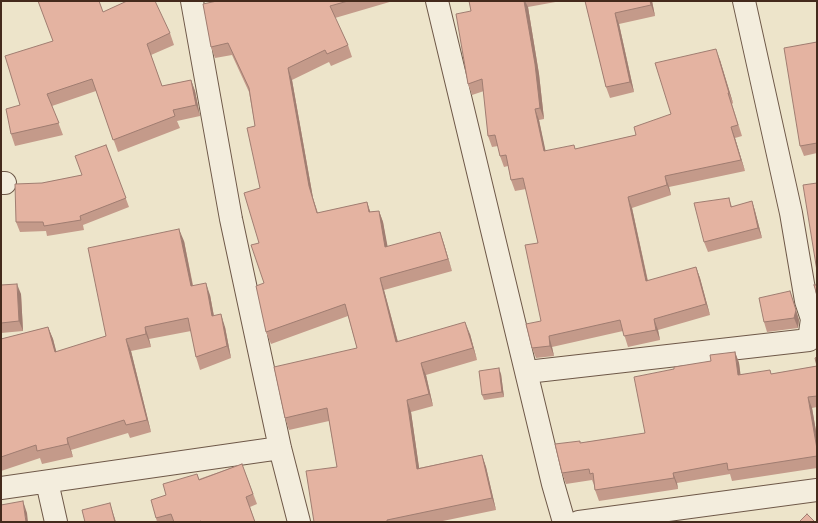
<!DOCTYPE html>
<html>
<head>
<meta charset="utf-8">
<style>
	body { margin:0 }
	#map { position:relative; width:818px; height:523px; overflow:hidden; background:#ede4ca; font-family:"Libre Caslon Text",serif }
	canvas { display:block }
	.frame { position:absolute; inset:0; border:2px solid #442a1c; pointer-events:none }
</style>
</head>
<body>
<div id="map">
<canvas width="818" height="523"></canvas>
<div class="frame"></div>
</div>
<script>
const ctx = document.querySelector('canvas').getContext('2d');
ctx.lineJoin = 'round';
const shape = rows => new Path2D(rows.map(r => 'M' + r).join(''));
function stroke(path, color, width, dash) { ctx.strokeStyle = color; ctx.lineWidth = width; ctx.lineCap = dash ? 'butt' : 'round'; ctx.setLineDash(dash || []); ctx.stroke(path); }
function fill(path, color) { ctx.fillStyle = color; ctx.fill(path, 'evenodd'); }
const minor = shape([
	[192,1,231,219,280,448,299,522],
	[437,1,553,484,564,522],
	[1,183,5,183],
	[527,372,809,340,812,319,806,301,791,213,744,1],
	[47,482,56,522],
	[1,488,280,448],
	[579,522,817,490]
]);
const wall = shape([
	[217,1,393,1,335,18,348,45,352,57,331,66,329,62,292,80,313,198,318,213,367,202,370,212,379,211,383,222,387,247,440,232,444,244,452,271,384,290,398,342,470,334,477,360,426,375,433,406,411,412,419,468,482,455,486,467,496,510,438,522,314,522,337,467,329,421,289,430,285,418,357,348,348,316,271,344,266,332,264,283,259,243,260,188,255,126,249,92,232,55,215,58,211,47],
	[469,1,561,1,528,7,539,74,544,119,539,120,545,151,575,149,636,135,671,114,720,60,733,103,732,104,742,136,735,138,745,171,669,187,671,195,632,208,648,281,696,267,700,278,710,315,658,330,660,340,628,347,623,331,552,347,554,356,536,358,532,348,541,321,538,243,526,189,515,191,511,180,508,166,504,167,500,156,498,146,492,147,488,136,484,91,472,95,468,84,471,11],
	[585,1,652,1,655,16,619,24,634,92,610,98,606,87],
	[103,12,170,33,174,45,151,55,162,86,191,80,195,91,200,116,177,121,180,128,118,152,96,91,52,106,63,135,15,146,11,134,20,105,53,41],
	[817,42,817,153,804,156,800,146],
	[106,145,129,207,83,225,84,230,47,236,46,231,20,232,16,222,42,183,82,175],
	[729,198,732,207,752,201,755,211,762,238,708,252,704,242],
	[184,241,193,285,210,295,214,316,225,327,231,358,200,370,196,357,191,331,149,339,151,347,131,351,151,432,130,438,128,433,71,450,73,457,42,464,40,458,1,471,1,339,48,327,53,339,56,352,106,336],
	[1,285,21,294,23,331,1,333],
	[790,291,799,320,798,328,767,332,764,322],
	[735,352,739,363,740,374,771,374,817,366,817,357,817,407,812,408,817,437,817,468,732,481,730,474,677,483,678,489,599,501,595,490,594,485,592,480,566,484,562,473,580,441,580,443,645,433,674,369,711,361],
	[501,374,504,397,484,400,482,395],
	[242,464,257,504,250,507,255,522,157,522,156,518,166,495,197,474,199,479]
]);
const shadedWall = shape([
	[524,1,525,1,528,7,539,74,544,119,540,108],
	[650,1,652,1,655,16,651,5],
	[615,13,619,24,634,92,630,82],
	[716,49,720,60,733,103,729,93],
	[288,68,292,80,313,198,321,225,317,213,309,186],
	[191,80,195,91,200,116,196,105],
	[535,109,539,120,548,162,544,151],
	[731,127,735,138,745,171,741,160],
	[665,176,669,187,671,195,667,185],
	[628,197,632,208,650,292,646,281],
	[752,201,755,211,762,238,758,228],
	[367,202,371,214,369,212],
	[379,211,383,222,390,259,385,247],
	[179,229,184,241,195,298,191,286],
	[440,232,444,244,452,271,448,259],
	[696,267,700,278,710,315,706,304],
	[380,278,384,290,401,354,396,342],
	[206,283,210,295,216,328,212,316],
	[17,284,21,294,23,331,19,321],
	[790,291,799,320,798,328,794,318],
	[221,314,225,327,231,358,227,346],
	[654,319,658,330,660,340,656,330],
	[465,322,470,334,477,360,473,348],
	[48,327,53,339,60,365,55,352],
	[145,327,149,339,151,347,146,334],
	[549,336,552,347,554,356,550,346],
	[126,339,131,351,151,432,147,420],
	[735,352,739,363,742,385,738,375],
	[421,363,426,375,433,406,429,394],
	[499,368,501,374,504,397,502,392],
	[808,397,812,408,817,437,817,449],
	[407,400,411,412,421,481,417,469],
	[67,438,71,450,73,457,68,444],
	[482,455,486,467,496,510,492,498],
	[673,473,677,483,678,489,674,478],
	[23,501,27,513,28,522,26,522],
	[110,503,113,513,116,522,115,522]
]);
const building = shape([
	[38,1,99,1,103,12,127,1,155,1,170,33,147,44,162,86,191,80,196,105,173,110,175,116,113,140,92,79,47,94,59,123,11,134,6,109,20,105,5,56,53,41,38,1],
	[217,1,348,1,330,6,348,45,327,54,325,50,288,68,309,186,317,213,367,202,369,212,379,211,385,247,440,232,448,259,380,278,396,342,465,322,473,348,421,363,429,394,407,400,417,469,482,455,492,498,387,520,387,522,314,522,306,471,337,467,327,408,285,418,274,367,357,348,345,304,266,332,256,286,264,283,251,245,259,243,244,193,260,188,247,128,255,126,249,88,228,43,211,47,203,4,217,1],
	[469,1,524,1,535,64,540,108,535,109,544,151,574,145,575,149,636,135,634,127,671,114,655,63,716,49,729,93,728,93,738,125,731,127,741,160,665,176,667,185,628,197,646,281,696,267,706,304,654,319,656,330,624,336,620,320,549,336,550,346,532,348,526,324,541,321,525,245,538,243,523,178,511,180,506,155,500,156,495,135,488,136,482,79,468,84,456,14,471,11,469,1],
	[585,1,650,1,651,5,615,13,630,82,606,87,585,1],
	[817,42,817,143,800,146,784,48,817,42],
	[106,145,126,198,80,216,81,220,44,226,43,222,16,222,15,184,42,183,82,175,75,156,106,145],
	[817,183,817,271,803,185,817,183],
	[729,198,731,207,752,201,758,228,704,242,694,203,729,198],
	[179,229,191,286,206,283,212,316,221,314,227,346,196,357,188,318,145,327,146,334,126,339,147,420,126,425,124,420,67,438,68,444,37,451,36,445,1,457,1,339,48,327,55,352,106,336,88,248,179,229],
	[17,284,19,321,1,323,1,285,17,284],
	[814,285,817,285,817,295,814,285],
	[790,291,796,310,794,318,764,322,759,298,790,291],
	[735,352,738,375,770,370,771,374,817,366,815,358,817,357,817,396,808,397,817,449,817,456,728,470,727,463,673,473,674,478,595,490,593,473,590,474,589,469,562,473,555,444,580,441,580,443,645,433,634,377,674,369,674,367,711,361,710,355,735,352],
	[499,368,502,392,482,395,479,371,499,368],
	[242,464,253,494,246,497,255,522,202,522,201,521,198,522,174,522,171,514,156,518,151,500,166,495,163,484,197,474,199,480,242,464],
	[23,501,26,522,1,522,1,505,23,501],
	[110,503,115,522,85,522,82,510,110,503],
	[807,514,815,522,799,522,807,514]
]);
stroke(minor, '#6e5848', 24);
stroke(minor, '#f3eddd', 22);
fill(wall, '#c49a8a');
fill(shadedWall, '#a07d71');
fill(building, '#e4b3a1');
stroke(building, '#a07d71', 1);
</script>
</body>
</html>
